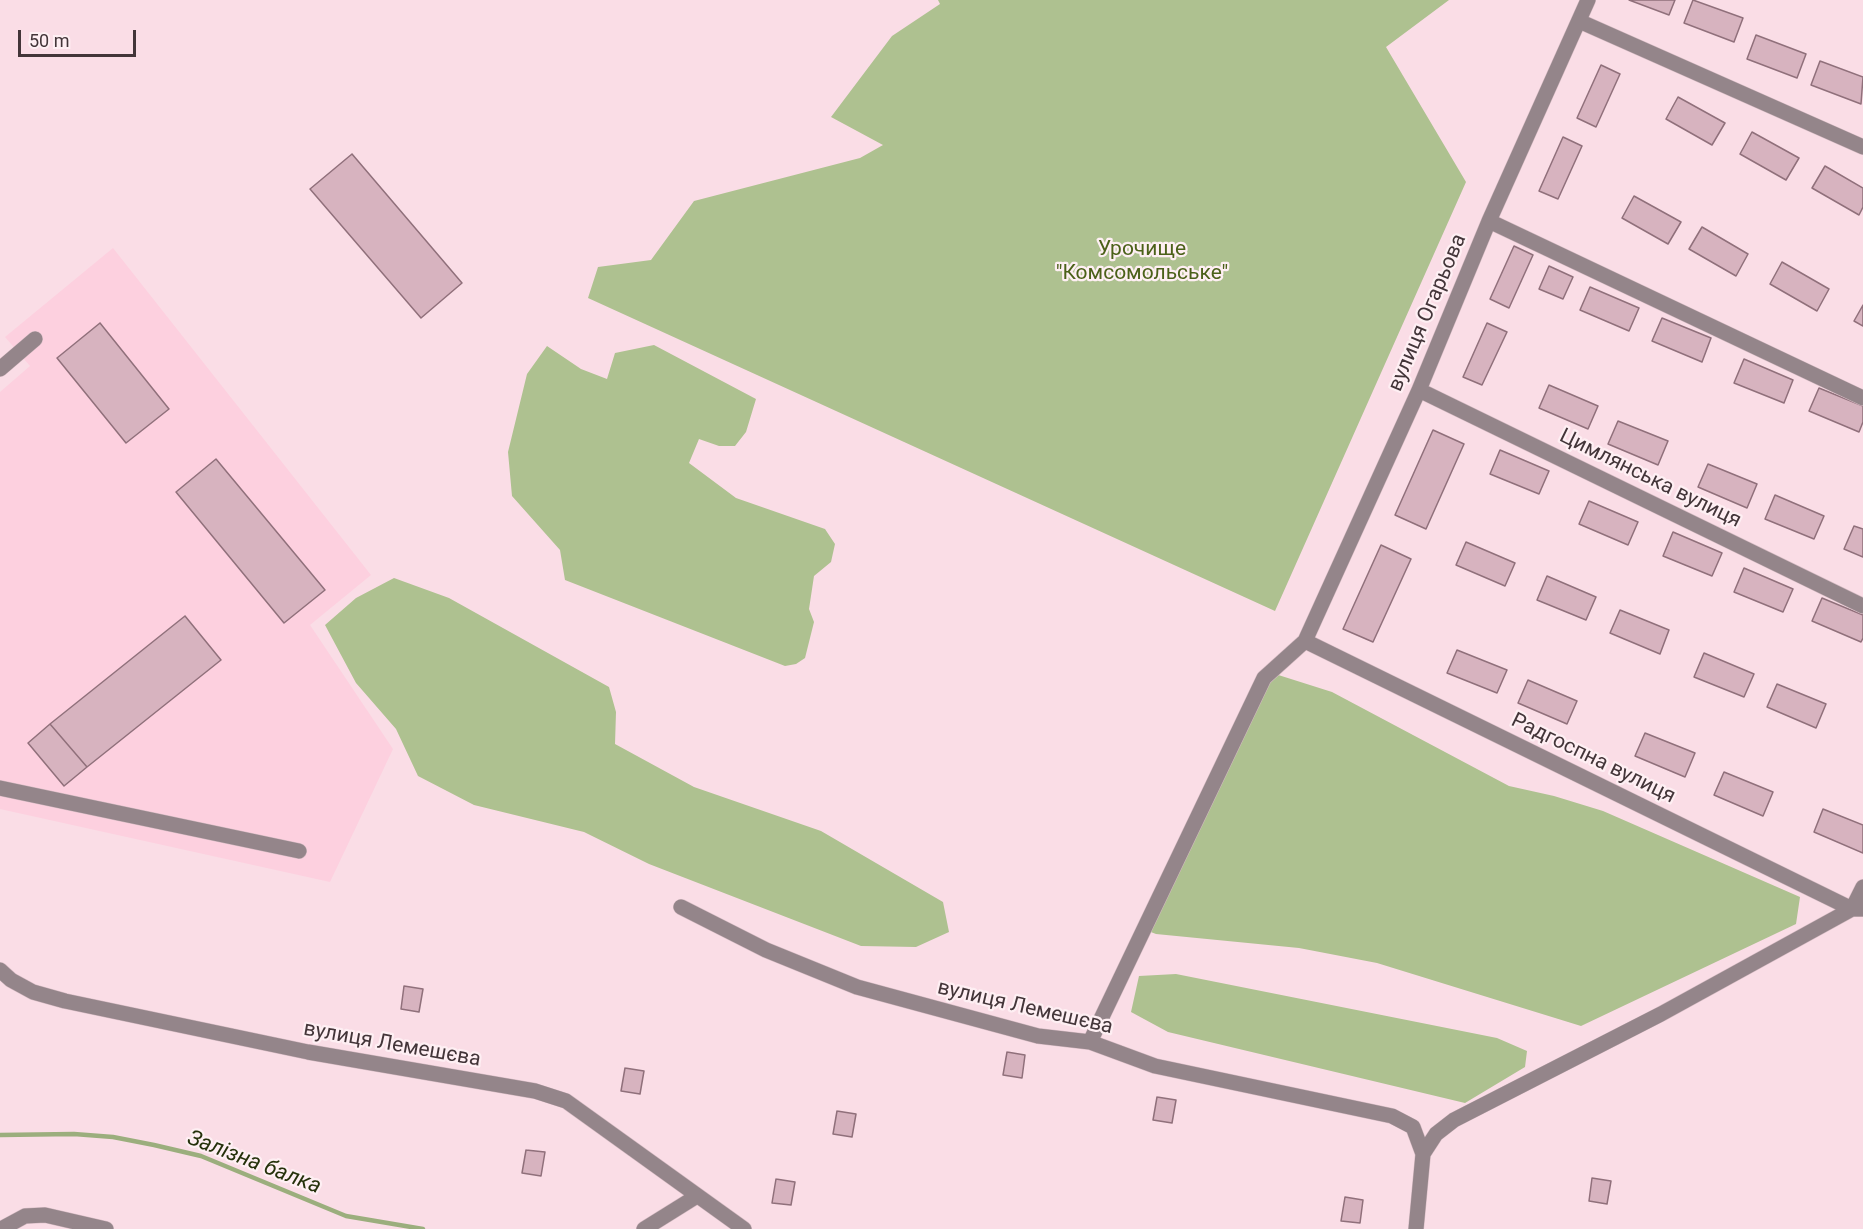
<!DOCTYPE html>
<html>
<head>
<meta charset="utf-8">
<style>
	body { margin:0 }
	#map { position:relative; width:1863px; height:1229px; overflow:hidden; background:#fadde6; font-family:Roboto,sans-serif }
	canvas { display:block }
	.scale { position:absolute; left:18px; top:30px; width:118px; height:27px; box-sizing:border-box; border:3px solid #433539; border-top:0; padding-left:8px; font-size:18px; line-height:21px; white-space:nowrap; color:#433539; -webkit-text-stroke:4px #feeff3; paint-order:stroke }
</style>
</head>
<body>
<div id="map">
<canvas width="1863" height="1229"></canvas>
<div class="scale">50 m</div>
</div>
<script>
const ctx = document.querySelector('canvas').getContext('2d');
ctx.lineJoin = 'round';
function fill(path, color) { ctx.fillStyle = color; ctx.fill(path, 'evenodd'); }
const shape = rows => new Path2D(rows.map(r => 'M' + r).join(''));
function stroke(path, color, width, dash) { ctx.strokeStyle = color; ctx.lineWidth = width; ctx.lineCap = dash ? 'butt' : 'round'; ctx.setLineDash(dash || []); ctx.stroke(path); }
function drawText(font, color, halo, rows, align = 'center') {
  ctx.font = font + ' Roboto,sans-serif'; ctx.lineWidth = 4.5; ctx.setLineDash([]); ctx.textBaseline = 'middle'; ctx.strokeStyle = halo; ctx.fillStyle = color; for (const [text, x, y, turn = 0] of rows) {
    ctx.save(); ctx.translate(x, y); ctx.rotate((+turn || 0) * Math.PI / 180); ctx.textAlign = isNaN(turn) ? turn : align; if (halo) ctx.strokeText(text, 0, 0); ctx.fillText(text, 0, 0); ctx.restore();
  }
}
const built = shape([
	[113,248,371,575,310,625,393,749,330,882,0,809,0,392,30,366,5,337]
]);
const forest = shape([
	[938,0,1449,0,1386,47,1466,182,1275,611,588,298,598,267,651,260,694,201,860,158,883,145,831,117,892,36,940,4],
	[654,345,756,399,746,432,735,446,719,446,699,439,689,463,736,498,825,529,835,544,831,562,814,576,809,609,814,622,805,658,796,664,785,666,565,580,560,550,512,496,508,452,527,374,547,346,581,369,607,379,615,353],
	[394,578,449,598,609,687,616,712,615,744,694,787,821,831,943,902,949,932,916,947,861,946,649,864,584,832,474,805,418,776,396,729,356,683,325,625,356,598],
	[1272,673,1332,692,1509,786,1554,796,1603,811,1800,897,1796,924,1581,1026,1377,963,1299,948,1156,934,1143,929],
	[1176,974,1497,1038,1527,1051,1525,1067,1465,1103,1168,1032,1131,1012,1139,976]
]);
const stream = shape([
	[0,1135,74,1134,113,1137,154,1145,201,1156,346,1216,423,1229]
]);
const building = shape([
	[1629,0,1675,0,1669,15,1629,0],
	[1693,0,1743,18,1734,42,1684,23,1693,0],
	[1756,35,1806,54,1797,78,1747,59,1756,35],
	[1820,61,1863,77,1861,104,1811,85,1820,61],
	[1601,65,1620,74,1596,127,1577,118,1601,65],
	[1678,97,1725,123,1712,145,1666,119,1678,97],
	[1752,132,1799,158,1786,180,1740,154,1752,132],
	[1563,137,1582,146,1558,199,1539,191,1563,137],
	[352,154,462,283,421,318,310,189,352,154],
	[1825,166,1863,188,1863,207,1859,215,1812,188,1825,166],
	[1634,196,1681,222,1668,244,1622,218,1634,196],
	[1702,227,1748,254,1736,276,1689,249,1702,227],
	[1514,246,1533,255,1509,308,1490,299,1514,246],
	[1782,262,1829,289,1817,311,1770,284,1782,262],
	[1549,266,1573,277,1563,299,1539,289,1549,266],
	[1590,287,1639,308,1629,331,1580,310,1590,287],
	[1863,305,1863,326,1854,321,1863,305],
	[1662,318,1711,338,1702,362,1652,341,1662,318],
	[100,323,169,409,126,443,57,358,100,323],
	[1487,323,1507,332,1482,385,1463,377,1487,323],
	[1744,359,1793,380,1784,403,1734,383,1744,359],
	[1549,385,1598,406,1588,429,1539,408,1549,385],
	[1819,388,1863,406,1863,422,1859,432,1809,411,1819,388],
	[1618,421,1668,441,1658,465,1608,444,1618,421],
	[1433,430,1464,444,1426,529,1395,515,1433,430],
	[1500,450,1549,471,1539,494,1490,474,1500,450],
	[216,459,325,590,284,623,176,492,216,459],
	[1708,464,1757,484,1747,508,1698,487,1708,464],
	[1775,495,1824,516,1814,539,1765,519,1775,495],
	[1589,501,1638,522,1628,545,1579,524,1589,501],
	[1854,526,1863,529,1863,557,1844,549,1854,526],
	[1673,532,1722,553,1712,576,1663,556,1673,532],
	[1466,542,1515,563,1505,586,1456,565,1466,542],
	[1381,545,1411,559,1373,642,1343,629,1381,545],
	[1744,568,1793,589,1783,612,1734,592,1744,568],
	[1547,576,1596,597,1586,620,1537,600,1547,576],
	[1822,598,1863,615,1863,638,1861,642,1812,621,1822,598],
	[1620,610,1669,630,1660,654,1610,633,1620,610],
	[185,616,221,660,87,767,50,724,185,616],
	[1457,650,1507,670,1497,693,1447,673,1457,650],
	[1704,653,1754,674,1744,697,1694,677,1704,653],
	[1528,680,1577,701,1567,724,1518,703,1528,680],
	[1777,684,1826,704,1816,728,1767,707,1777,684],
	[50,724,87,767,64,786,28,743,50,724],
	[1645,733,1695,753,1685,777,1635,756,1645,733],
	[1724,772,1773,792,1763,816,1714,795,1724,772],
	[1823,809,1863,825,1863,853,1814,832,1823,809],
	[404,986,423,989,419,1012,401,1009,404,986],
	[1007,1052,1025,1055,1022,1078,1003,1075,1007,1052],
	[625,1068,644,1071,640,1094,621,1091,625,1068],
	[1157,1097,1176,1100,1172,1123,1153,1120,1157,1097],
	[837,1111,856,1114,852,1137,833,1134,837,1111],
	[526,1150,545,1152,541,1176,522,1173,526,1150],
	[1592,1178,1611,1181,1607,1204,1589,1201,1592,1178],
	[776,1179,795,1182,791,1205,772,1203,776,1179],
	[1345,1197,1363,1200,1360,1223,1341,1221,1345,1197]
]);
const minor = shape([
	[1579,21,1863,147],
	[1489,221,1863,398],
	[0,369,35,339],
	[1419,390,1863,606],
	[1305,641,1852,909,1863,909],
	[0,788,299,851],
	[681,907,766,950,857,987,1038,1036,1090,1042,1155,1066,1392,1116,1413,1127,1423,1154],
	[0,970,11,980,33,992,65,1001,308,1052,535,1091,566,1101,744,1229],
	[1090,1042,1264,678,1305,641,1419,390,1489,221,1588,0],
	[1,1229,25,1216,45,1215,106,1229],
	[644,1229,697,1196],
	[1416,1229,1423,1154,1436,1134,1454,1120,1661,1014,1852,909,1863,887]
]);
const parkNames = [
	["Урочище",1142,250],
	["\"Комсомольське\"",1142,274]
];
const streetNames = [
	["вулиця Огарьова",1428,313,-67],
	["Цимлянська вулиця",1650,479,26],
	["Радгоспна вулиця",1593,759,26],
	["вулиця Лемешєва",1025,1008,13],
	["вулиця Лемешєва",392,1045,10]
];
const waterNames = [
	["Залізна балка",254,1163,21]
];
fill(built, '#fdd0df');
fill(forest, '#aec190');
stroke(stream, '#9bae7d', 4.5);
fill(building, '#d7b3bf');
stroke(building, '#90707b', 1.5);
stroke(minor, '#d5bbc3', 16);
stroke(minor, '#94858a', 15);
drawText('21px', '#4b6119', '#feeff3', parkNames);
drawText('21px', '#433539', '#feeff3', streetNames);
drawText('italic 22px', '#25310b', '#feeff3', waterNames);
</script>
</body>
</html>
